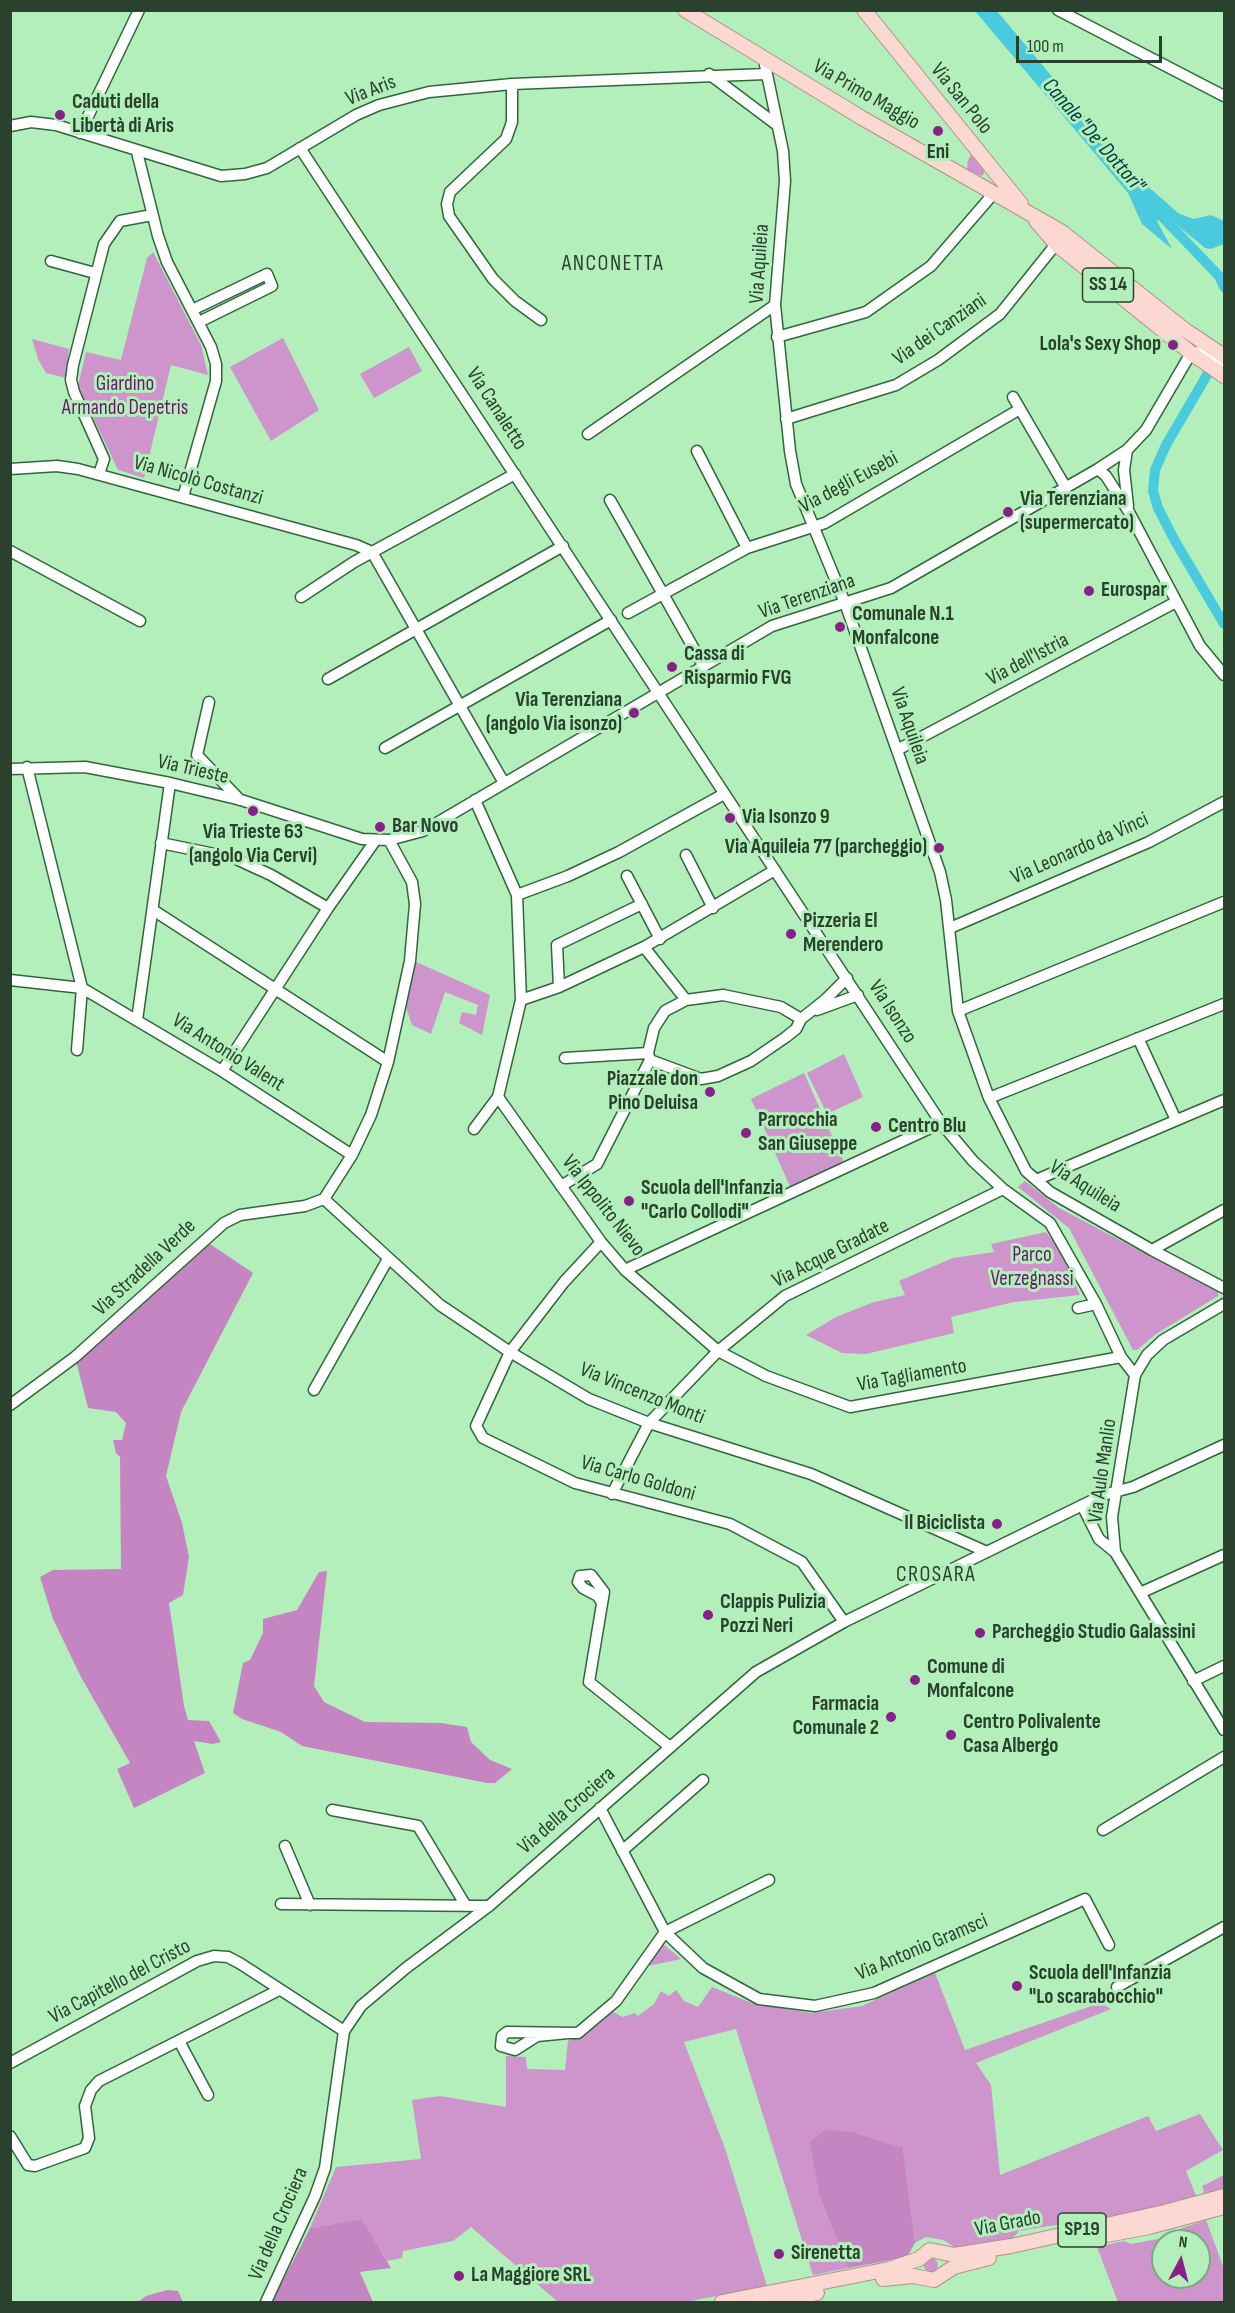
<!DOCTYPE html>
<html>
<head>
<meta charset="utf-8">
<style>
	body { margin:0 }
	#map { position:relative; width:1235px; height:2313px; overflow:hidden; background:#b3efbb; font-family:"Sofia Sans Condensed",sans-serif }
	canvas { display:block }
	.frame { position:absolute; inset:0; border:12px solid #29412d; pointer-events:none }
	.north { position:absolute; left:1151px; top:2229px; width:60px; height:60px; box-sizing:border-box; background:#b3efbb; border:2px solid #7ca982; border-radius:50%; rotate:7deg; font-size:16px; font-weight:700; line-height:24px; text-align:center; color:#29412d }
	.north::after { content:''; display:block; margin:auto; width:21px; height:27px; background:#872087; clip-path:polygon(50% 0,100% 100%,50% 72%,0 100%) }
	.scale { position:absolute; left:1016px; top:36px; width:146px; height:27px; box-sizing:border-box; border:3px solid #29412d; border-top:0; padding-left:8px; font-size:18px; line-height:21px; white-space:nowrap; color:#29412d; -webkit-text-stroke:4px #b3efbb; paint-order:stroke }
</style>
</head>
<body>
<div id="map">
<canvas width="1235" height="2313"></canvas>
<div class="frame"></div>
<div class="north">N</div>
<div class="scale">100 m</div>
</div>
<script>
const ctx = document.querySelector('canvas').getContext('2d');
ctx.lineJoin = 'round';
function fill(path, color) { ctx.fillStyle = color; ctx.fill(path, 'evenodd'); }
const shape = rows => new Path2D(rows.map(r => 'M' + r).join(''));
function stroke(path, color, width, dash) { ctx.strokeStyle = color; ctx.lineWidth = width; ctx.lineCap = dash ? 'butt' : 'round'; ctx.setLineDash(dash || []); ctx.stroke(path); }
function drawText(font, color, halo, rows, align = 'center') {
  ctx.font = font + ' "Sofia Sans Condensed",sans-serif'; ctx.lineWidth = 6; ctx.setLineDash([]); ctx.textBaseline = 'middle'; ctx.strokeStyle = halo; ctx.fillStyle = color; for (const [text, x, y, turn = 0] of rows) {
    ctx.save(); ctx.translate(x, y); ctx.rotate((+turn || 0) * Math.PI / 180); ctx.textAlign = isNaN(turn) ? turn : align; if (halo) ctx.strokeText(text, 0, 0); ctx.fillText(text, 0, 0); ctx.restore();
  }
}
const green = shape([
	[971,155,985,171,982,176,967,170,968,160],
	[153,252,201,345,208,375,171,365,144,478,118,470,78,386,86,352,121,360,147,258],
	[283,338,319,410,271,441,230,367],
	[32,339,69,349,66,378,46,373,38,359],
	[409,347,422,371,374,398,360,374],
	[414,961,490,995,482,1035,459,1023,462,1012,476,1015,478,1005,445,992,431,1034,412,1025,406,1007],
	[844,1054,863,1097,827,1114,807,1073],
	[804,1073,846,1167,792,1191,751,1099],
	[1025,1181,1059,1208,1218,1292,1218,1296,1156,1334,1137,1350,1133,1350,1069,1228,1018,1187],
	[1046,1232,1059,1249,1080,1295,1014,1302,951,1317,954,1333,866,1354,842,1353,806,1335,836,1317,874,1302,905,1295,899,1281,953,1258,994,1252,991,1244],
	[663,1944,681,1959,648,1966,658,1947],
	[935,1973,965,2050,1100,2003,1111,2009,976,2063,991,2085,1000,2175,1148,2116,1156,2131,1200,2114,1223,2150,1186,2171,1197,2198,1091,2222,1085,2220,1019,2231,1013,2238,964,2247,954,2247,943,2240,926,2237,915,2243,903,2148,820,2198,848,2268,813,2275,736,2029,684,2042,726,2151,767,2286,686,2302,558,2302,471,2227,453,2241,403,2251,402,2258,387,2261,362,2219,310,2228,336,2167,421,2159,412,2100,440,2096,506,2107,506,2056,526,2057,527,2069,565,2070,568,2041,598,2024,613,2012,623,2017,635,2013,638,2016,654,2004,661,1991,669,1996,676,1990,684,2001,698,2007,712,1987,752,2003,811,2013,862,2006],
	[1224,2175,1224,2190,1205,2196,1202,2186],
	[1206,2220,1224,2269,1224,2302,1118,2302,1097,2247,1124,2241,1131,2244,1174,2236,1182,2228],
	[1163,2241,1199,2241,1199,2277,1163,2277],
	'924 2265a7 7 0 1 1 14 0a7 7 0 1 1-14 0Z'
]);
const forest = shape([
	[204,1240,253,1273,181,1412,166,1476,182,1523,189,1557,183,1595,169,1603,184,1706,188,1720,209,1721,221,1742,213,1744,194,1741,205,1773,134,1808,117,1769,130,1763,81,1677,53,1619,40,1577,53,1570,121,1569,120,1457,116,1453,113,1440,122,1440,126,1423,116,1412,88,1408,75,1357],
	[327,1571,314,1686,324,1702,365,1722,441,1723,467,1727,471,1742,490,1760,512,1769,495,1783,487,1783,302,1746,281,1732,242,1719,233,1713,243,1663,250,1660,263,1633,263,1619,297,1610,319,1572],
	[825,2130,851,2132,903,2148,915,2243,907,2257,848,2268,820,2198,810,2142],
	[362,2219,391,2268,360,2272,373,2302,272,2302,310,2228],
	[167,2290,178,2291,183,2302,138,2302,146,2296]
]);
const water = shape([
	[975,11,997,11,1133,173,1178,213,1193,219,1211,215,1224,221,1224,244,1211,249,1205,248,1165,215,1157,221,1172,249,1142,224,1128,193]
]);
const canal = shape([
	[1153,207,1219,276,1224,287],
	[1207,375,1166,445,1155,470,1153,491,1158,508,1175,541,1224,624]
]);
const minor = shape([
	[1058,10,1224,96],
	[764,60,783,151,785,181,775,305,790,451,796,484,845,603,940,872,946,900,958,1011,989,1098,1026,1171,1050,1192,1152,1250,1224,1288],
	[709,74,777,125],
	[512,84,512,122,506,139,450,192,447,204,449,216,493,279,515,301,541,320],
	[10,126,31,122,56,125,221,176,245,174,267,168,356,115,379,105,429,92,512,84,766,74],
	[80,133,139,10],
	[300,148,941,1123,973,1161,1003,1189,1050,1223,1096,1304,1121,1357,1135,1375],
	[137,152,158,236,167,262,211,347,216,364,216,381,183,497],
	[51,261,95,273],
	[192,310,267,274,272,286,199,322],
	[777,337,866,312,931,266,994,193],
	[1013,397,1066,488],
	[786,419,896,385,938,360,1000,314,1056,244],
	[588,434,775,305],
	[1127,450,1124,470,1128,506],
	[697,451,747,548],
	[10,469,57,466,78,469,356,545,372,552,504,783],
	[1098,469,1106,476,1129,512,1200,646,1224,675],
	[99,474,104,459,74,392,71,380,73,365,104,244,120,221,152,215],
	[610,500,703,665],
	[10,551,140,621],
	[301,597,354,562,515,474],
	[628,613,747,548,825,523,1020,409],
	[328,679,563,546],
	[209,702,197,755,240,800],
	[385,748,611,620],
	[897,750,1176,602],
	[27,767,82,988,77,1050],
	[10,769,85,767,170,783,241,800,362,839,389,840,423,831,772,626,891,588,1098,469,1127,450,1146,430,1191,353,1202,352,1224,363],
	[161,843,234,858,271,875,328,908],
	[686,855,713,908],
	[627,876,660,939],
	[517,895,568,876,619,852,724,794],
	[153,910,388,1062],
	[950,928,1149,842,1224,802],
	[644,947,686,1000],
	[10,980,82,988,222,1071,352,1155],
	[559,987,557,945,642,904],
	[723,995,781,1007,801,1019,796,1029,786,1037,751,1061,718,1076,701,1079,650,1060,648,1053,654,1028,665,1011,686,1000,723,995],
	[521,1000,559,987,644,947,775,870],
	[817,1010,858,995],
	[958,1011,1224,902],
	[801,1019,825,1000,847,978],
	[137,1020,170,783],
	[1138,1038,1176,1120],
	[565,1058,648,1053],
	[222,1071,328,908,375,841],
	[498,1097,601,1242,625,1270,718,1351,766,1376,850,1407,1121,1357],
	[989,1098,1224,1004],
	[474,1129,498,1097,521,1000,517,895,475,800],
	[1036,1180,1224,1100],
	[561,1186,597,1164,650,1060],
	[324,1199,440,1305,510,1352,589,1399,649,1423,811,1474,987,1552],
	[324,1199,352,1155,371,1115,388,1062,410,961,415,904,412,882,389,840],
	[601,1242,564,1282,510,1352,476,1426,483,1438,575,1483,730,1524,802,1562,844,1622],
	[1152,1250,1224,1210],
	[625,1270,941,1123],
	[1224,1304,1163,1340,1147,1355,1135,1375,1112,1517,1115,1552,1224,1730],
	[1078,1308,1096,1304],
	[314,1390,388,1259],
	[10,1405,75,1357,224,1223,240,1215,305,1206,324,1199],
	[612,1494,649,1423,718,1351,785,1296,1003,1189],
	[1082,1505,1099,1539,1115,1552],
	[1140,1593,1224,1555],
	[602,1603,598,1596,583,1588,578,1582,580,1576,591,1575,604,1592,589,1682,670,1747],
	[1193,1681,1224,1666],
	[600,1808,665,1932,703,1968,759,1999,815,2006,874,1993,1085,1899,1109,1945],
	[332,1810,418,1826,466,1906],
	[1103,1830,1224,1757],
	[285,1846,310,1905],
	[622,1851,703,1780],
	[281,1904,489,1906],
	[1117,1987,1224,1927],
	[568,2033,537,2036,515,2050,501,2046,502,2036,507,2032,578,2033,616,2001,665,1932,769,1880],
	[179,2041,208,2095],
	[10,2063,197,1961,214,1956,228,1957,241,1964,344,2031],
	[10,2136,28,2165,35,2166,85,2148,89,2138,85,2106,91,2090,99,2081,279,1990],
	[266,2302,315,2196,325,2168,344,2031,361,2006,406,1968,489,1906,756,1672,844,1622,1103,1495,1133,1487,1224,1445]
]);
const major = shape([
	[685,10,862,118,1062,232,1185,330,1224,356],
	[864,10,1021,204],
	[1036,221,1056,244,1191,353,1224,376],
	[1091,2238,1149,2227,1224,2207],
	[883,2279,913,2276,934,2280,954,2267,989,2258],
	[722,2302,889,2269,919,2259,930,2250,954,2255,1011,2246,1165,2212,1224,2196],
	[770,2302,817,2293]
]);
const markers = [
	[60,115,6,"#872087"],
	[938,131,6,"#872087"],
	[1173,345,6,"#872087"],
	[1008,512,6,"#872087"],
	[1089,591,6,"#872087"],
	[840,627,6,"#872087"],
	[672,667,6,"#872087"],
	[634,713,6,"#872087"],
	[253,811,6,"#872087"],
	[730,818,6,"#872087"],
	[380,827,6,"#872087"],
	[939,848,6,"#872087"],
	[791,934,6,"#872087"],
	[710,1092,6,"#872087"],
	[876,1127,6,"#872087"],
	[746,1133,6,"#872087"],
	[629,1201,6,"#872087"],
	[997,1524,6,"#872087"],
	[708,1615,6,"#872087"],
	[980,1633,6,"#872087"],
	[915,1680,6,"#872087"],
	[891,1717,6,"#872087"],
	[951,1735,6,"#872087"],
	[1017,1986,6,"#872087"],
	[779,2254,6,"#872087"],
	[459,2276,6,"#872087"]
];
const shields = [
	[1108,285,51],
	[1082,2230,48]
];
const shieldNames = [
	["SS 14",1108,285],
	["SP19",1082,2230]
];
const streetNames = [
	["Via Aris",371,91,-21],
	["Via Primo Maggio",866,95,30],
	["Via San Polo",961,99,51],
	["Via Aquileia",760,264,-86],
	["Via dei Canziani",940,330,-35],
	["Via Canaletto",496,409,57],
	["Via Nicolò Costanzi",198,481,16],
	["Via degli Eusebi",849,483,-28],
	["Via Terenziana",807,597,-19],
	["Via dell'Istria",1028,660,-28],
	["Via Aquileia",909,726,71],
	["Via Trieste",193,770,13],
	["Via Leonardo da Vinci",1080,849,-24],
	["Via Isonzo",892,1012,57],
	["Via Antonio Valent",228,1053,32],
	["Via Aquileia",1085,1187,32],
	["Via Ippolito Nievo",603,1206,52],
	["Via Acque Gradate",831,1254,-27],
	["Via Stradella Verde",145,1268,-43],
	["Via Tagliamento",912,1376,-10],
	["Via Vincenzo Monti",642,1394,22],
	["Via Aulo Manlio",1103,1471,-82],
	["Via Carlo Goldoni",638,1479,16],
	["Via della Crociera",567,1811,-41],
	["Via Antonio Gramsci",922,1948,-23],
	["Via Capitello del Cristo",120,1982,-28],
	["Via della Crociera",279,2224,-67],
	["Via Grado",1008,2224,-11]
];
const poiNames = [
	["Caduti della",72,103],
	["Libertà di Aris",72,127],
	["Eni",938,153,"center"],
	["Lola's Sexy Shop",1161,345,"right"],
	["Via Terenziana",1020,500],
	["(supermercato)",1020,524],
	["Eurospar",1101,591],
	["Comunale N.1",852,615],
	["Monfalcone",852,639],
	["Cassa di",684,655],
	["Risparmio FVG",684,679],
	["Via Terenziana",622,701,"right"],
	["(angolo Via isonzo)",622,725,"right"],
	["Via Isonzo 9",742,818],
	["Bar Novo",392,827],
	["Via Trieste 63",253,833,"center"],
	["(angolo Via Cervi)",253,857,"center"],
	["Via Aquileia 77 (parcheggio)",927,848,"right"],
	["Pizzeria El",803,922],
	["Merendero",803,946],
	["Piazzale don",698,1080,"right"],
	["Pino Deluisa",698,1104,"right"],
	["Parrocchia",758,1121],
	["San Giuseppe",758,1145],
	["Centro Blu",888,1127],
	["Scuola dell'Infanzia",641,1189],
	["\"Carlo Collodi\"",641,1213],
	["Il Biciclista",985,1524,"right"],
	["Clappis Pulizia",720,1603],
	["Pozzi Neri",720,1627],
	["Parcheggio Studio Galassini",992,1633],
	["Comune di",927,1668],
	["Monfalcone",927,1692],
	["Farmacia",879,1705,"right"],
	["Comunale 2",879,1729,"right"],
	["Centro Polivalente",963,1723],
	["Casa Albergo",963,1747],
	["Scuola dell'Infanzia",1029,1974],
	["\"Lo scarabocchio\"",1029,1998],
	["Sirenetta",791,2254],
	["La Maggiore SRL",471,2276]
];
const parkNames = [
	["Giardino",125,385],
	["Armando Depetris",125,409],
	["Parco",1032,1256],
	["Verzegnassi",1032,1280]
];
const waterNames = [
	["Canale \"De' Dottori\"",1093,136,49]
];
const neighbourhoodNames = [
	["ANCONETTA",613,264],
	["CROSARA",936,1575]
];
fill(green, '#ce94cc');
fill(forest, '#c585c2');
fill(water, '#4acbdd');
stroke(canal, '#4acbdd', 10);
stroke(minor, '#30673a', 13);
stroke(major, '#b19285', 16);
stroke(minor, '#fff', 10);
stroke(major, '#fcd8d3', 14);
for (const [x, y, r, color] of markers) { const dot = new Path2D(); dot.arc(x, y, r, 0, 2 * Math.PI); ctx.fillStyle = color; ctx.fill(dot); stroke(dot, '#b3efbb', 2); }
for (const [x, y, w] of shields) { const box = new Path2D(); box.roundRect(x - w / 2, y - 17, w, 34, 4.5); ctx.fillStyle = '#b3efbb'; ctx.fill(box); stroke(box, '#29412d', 1.5); }
drawText('bold 20px', '#29412d', null, shieldNames);
drawText('21px', '#29412d', '#b3efbb', streetNames);
drawText('bold 21px', '#29412d', '#b3efbb', poiNames, 'left');
drawText('21px', '#671b67', '#b3efbb', parkNames);
drawText('italic 22px', '#003d44', '#b3efbb', waterNames);
ctx.letterSpacing = '1.5px';
drawText('22px', '#29412d', '#b3efbb', neighbourhoodNames);
ctx.letterSpacing = '0px';
</script>
</body>
</html>
